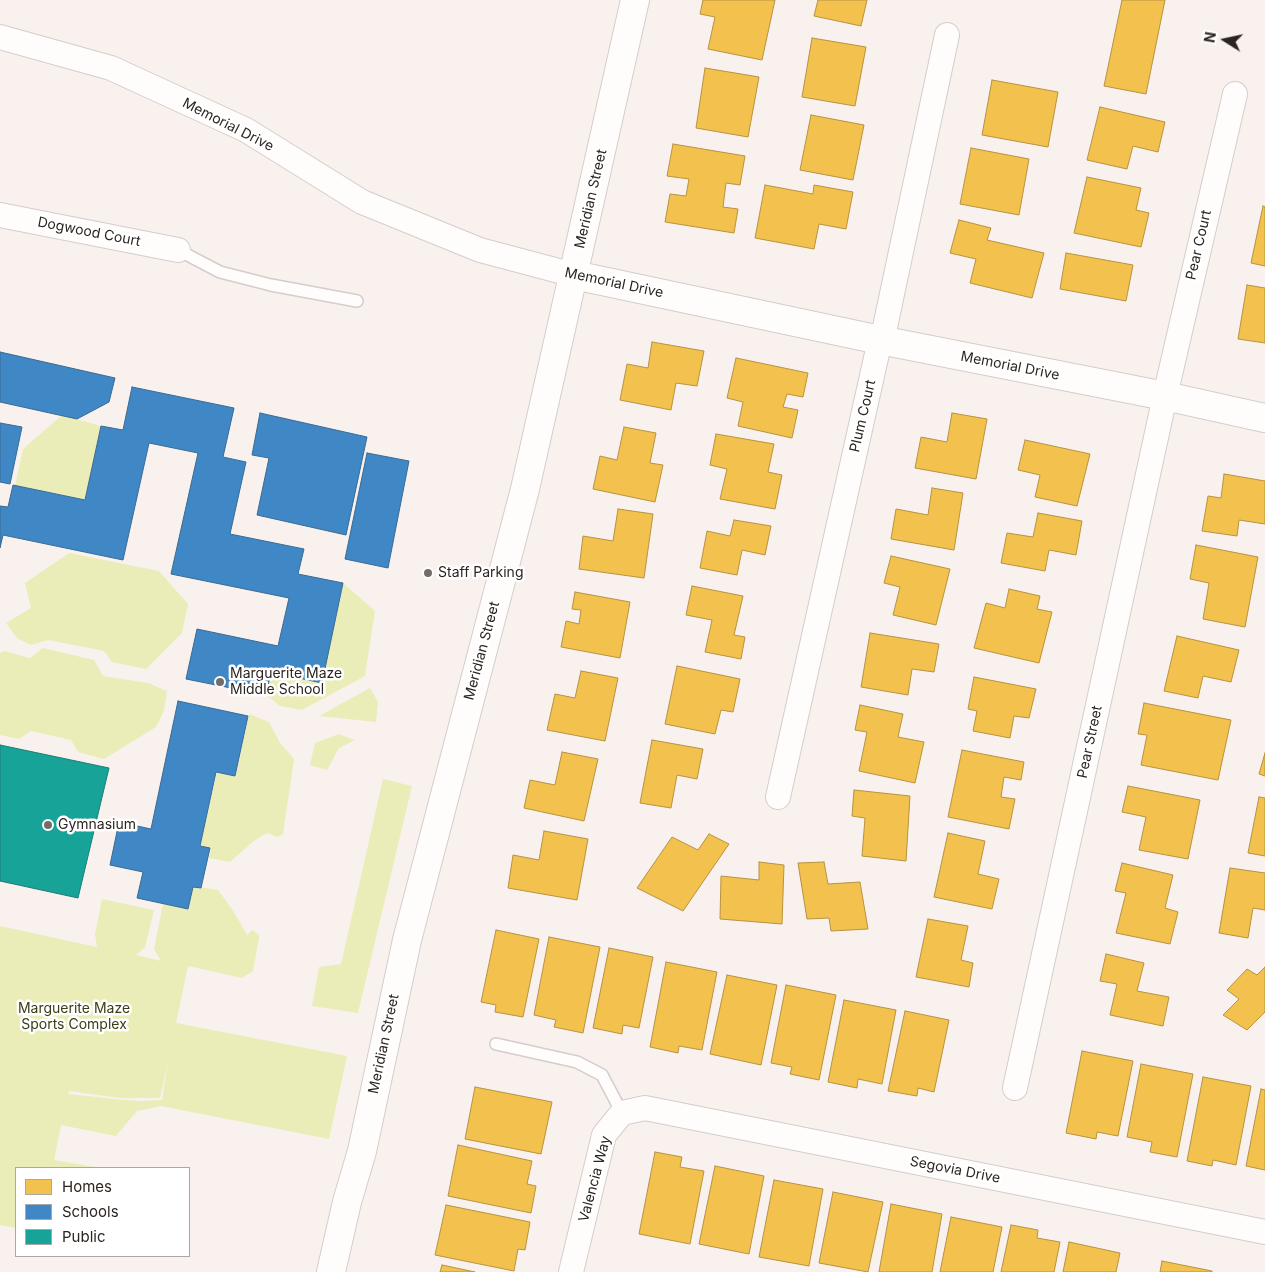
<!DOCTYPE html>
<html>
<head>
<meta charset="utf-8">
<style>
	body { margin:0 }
	#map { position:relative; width:1265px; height:1272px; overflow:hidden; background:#f9f1ee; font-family:Inter,sans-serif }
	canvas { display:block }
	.legend { position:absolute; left:15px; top:1167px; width:175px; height:90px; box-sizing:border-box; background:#fff; border:1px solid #aba7a6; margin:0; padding:6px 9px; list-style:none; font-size:15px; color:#2c2420 }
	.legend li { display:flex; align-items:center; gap:10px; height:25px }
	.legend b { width:25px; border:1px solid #aba7a6 }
	.north { position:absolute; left:1200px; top:15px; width:50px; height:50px; -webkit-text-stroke:4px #fff; paint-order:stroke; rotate:280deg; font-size:14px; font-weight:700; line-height:20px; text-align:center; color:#2c2420 }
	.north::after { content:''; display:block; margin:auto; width:18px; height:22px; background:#2c2420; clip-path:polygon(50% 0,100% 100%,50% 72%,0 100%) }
</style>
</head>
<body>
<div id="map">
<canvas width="1265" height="1272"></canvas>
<ul class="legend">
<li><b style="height:14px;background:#f2c14e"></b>Homes</li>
<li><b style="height:14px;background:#3f88c5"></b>Schools</li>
<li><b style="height:14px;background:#17a398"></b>Public</li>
</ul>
<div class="north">N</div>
</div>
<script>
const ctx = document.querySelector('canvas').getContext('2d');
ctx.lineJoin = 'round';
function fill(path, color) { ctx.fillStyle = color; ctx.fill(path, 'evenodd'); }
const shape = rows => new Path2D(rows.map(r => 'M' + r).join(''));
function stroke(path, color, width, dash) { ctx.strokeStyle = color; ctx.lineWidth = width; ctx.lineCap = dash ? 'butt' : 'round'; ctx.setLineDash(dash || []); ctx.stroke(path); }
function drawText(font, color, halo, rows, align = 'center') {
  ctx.font = font + ' Inter,sans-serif'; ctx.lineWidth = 5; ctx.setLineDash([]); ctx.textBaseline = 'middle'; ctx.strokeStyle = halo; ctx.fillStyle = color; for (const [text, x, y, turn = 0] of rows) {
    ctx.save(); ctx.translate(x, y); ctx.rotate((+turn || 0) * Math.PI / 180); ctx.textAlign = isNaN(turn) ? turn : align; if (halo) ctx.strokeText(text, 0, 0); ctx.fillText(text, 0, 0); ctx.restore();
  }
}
const green = shape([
	[62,415,101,426,85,500,15,485,23,449],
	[69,553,159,571,188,604,182,633,146,669,112,662,104,651,48,640,31,645,17,638,6,623,31,608,25,583],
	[343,583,375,611,365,676,302,710,280,706,266,695,271,672,322,682],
	[43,648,94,660,103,676,148,683,167,691,164,711,156,727,104,759,78,752,71,740,31,731,19,739,0,735,0,653,4,651,30,658],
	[370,688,378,702,376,722,319,716],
	[249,714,269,722,280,743,294,759,283,834,277,837,267,833,255,840,230,862,209,858,211,849,200,847,217,772,236,776],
	[339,734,355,740,339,748,327,770,310,765,315,743],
	[383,779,412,786,358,1013,312,1006,319,967,341,964],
	[193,886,218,890,232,909,247,935,252,930,259,935,259,938,253,971,242,978,188,966,176,1023,347,1056,329,1139,161,1106,137,1111,116,1136,61,1125,54,1160,101,1168,16,1168,16,1228,0,1225,0,926,97,947,95,934,102,899,154,910,145,947,136,955,161,961,154,949,163,904,188,909],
	[168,1062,162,1100,139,1101,115,1099,68,1094,69,1091,120,1098,160,1098]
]);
const homes = shape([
	[703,0,775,0,762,60,708,49,715,17,700,14,703,0],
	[818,0,867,0,861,26,814,16,818,0],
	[1122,0,1165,0,1146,94,1104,86,1122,0],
	[812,38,866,47,855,106,802,97,812,38],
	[705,68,759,77,748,137,696,128,705,68],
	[992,80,1058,92,1048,147,982,135,992,80],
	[1100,107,1165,122,1158,152,1133,146,1127,169,1087,160,1100,107],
	[811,115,864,125,853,180,800,170,811,115],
	[673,144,745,156,740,185,726,183,723,207,738,209,734,233,665,222,670,194,686,196,689,179,667,176,673,144],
	[971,148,1029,159,1019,215,960,204,971,148],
	[1087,177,1141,188,1136,210,1149,213,1141,247,1074,233,1087,177],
	[765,185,813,194,814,185,853,192,846,229,819,224,814,249,755,238,765,185],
	[1263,206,1265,207,1265,266,1251,263,1263,206],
	[959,220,991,228,987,240,1044,253,1032,298,970,283,976,259,950,253,959,220],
	[1066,253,1133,265,1126,301,1060,289,1066,253],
	[1247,285,1265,288,1265,343,1238,339,1247,285],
	[652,342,704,351,697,386,676,383,671,410,620,400,627,364,648,368,652,342],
	[736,358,808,373,803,397,787,394,783,407,798,410,792,438,738,426,743,402,727,398,736,358],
	[952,413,987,419,976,479,915,468,921,437,947,442,952,413],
	[624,427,656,433,650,463,663,465,655,502,593,489,600,456,617,460,624,427],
	[716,434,774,444,768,472,782,475,775,509,720,499,727,469,710,465,716,434],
	[1025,440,1090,454,1077,506,1035,497,1040,475,1018,470,1025,440],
	[1224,474,1265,481,1265,524,1239,520,1237,536,1202,531,1208,496,1221,498,1224,474],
	[932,488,963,493,954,550,891,539,896,509,928,515,932,488],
	[618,509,653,514,644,578,579,569,583,536,613,541,618,509],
	[1038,513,1082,521,1076,555,1049,550,1045,571,1001,563,1007,533,1033,537,1038,513],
	[734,520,771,526,765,555,742,550,737,575,700,568,707,531,730,536,734,520],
	[1196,545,1258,557,1245,627,1203,619,1209,583,1190,579,1196,545],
	[891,556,950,569,936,625,893,615,900,587,884,583,891,556],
	[692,586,743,596,734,635,745,637,741,659,705,652,712,620,686,615,692,586],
	[1009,589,1040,596,1037,609,1052,612,1039,663,974,648,986,603,1005,608,1009,589],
	[575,592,630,602,620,658,561,647,566,621,579,624,581,610,572,609,575,592],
	[870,633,939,644,934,672,912,669,908,695,861,687,870,633],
	[1177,636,1239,650,1231,682,1203,676,1198,698,1164,691,1177,636],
	[677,666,740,679,733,712,721,710,715,734,665,724,677,666],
	[581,671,618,678,605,741,547,730,555,694,575,698,581,671],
	[974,677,1036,689,1029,718,1014,716,1010,738,973,731,977,711,968,709,974,677],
	[1144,703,1231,720,1218,780,1141,765,1147,735,1138,734,1144,703],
	[860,705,903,714,898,737,924,742,915,783,859,771,867,732,855,730,860,705],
	[652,740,703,749,697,779,677,775,671,808,640,803,652,740],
	[962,750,1024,762,1021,780,1004,777,1001,797,1015,799,1009,829,948,817,962,750],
	[562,752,598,759,584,821,524,808,530,780,555,785,562,752],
	[1265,753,1265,776,1259,774,1265,753],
	[1128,786,1200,800,1188,859,1139,850,1146,817,1122,812,1128,786],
	[854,790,910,796,906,861,862,856,865,818,852,816,854,790],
	[1259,797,1265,798,1265,856,1248,853,1259,797],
	[544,831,588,839,577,900,508,888,513,855,539,860,544,831],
	[948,833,985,841,978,874,999,879,992,909,934,897,948,833],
	[709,834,729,844,683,911,637,888,672,837,698,850,709,834],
	[759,862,784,865,782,924,720,919,721,876,759,880,759,862],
	[824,862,828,884,860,882,868,929,831,931,829,918,807,919,798,863,824,862],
	[1122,863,1173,875,1165,908,1178,912,1170,944,1116,933,1126,893,1115,891,1122,863],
	[1230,868,1265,873,1265,910,1253,908,1248,938,1219,933,1230,868],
	[928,919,968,926,961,960,973,963,969,987,916,977,928,919],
	[496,930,539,939,523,1017,495,1012,496,1005,481,1002,496,930],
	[549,937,600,947,583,1033,554,1027,556,1020,534,1015,549,937],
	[609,948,653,957,639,1028,623,1025,622,1034,593,1028,609,948],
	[1106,954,1144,963,1137,991,1169,997,1163,1026,1110,1015,1117,984,1100,981,1106,954],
	[666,962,717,972,702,1050,679,1046,678,1053,650,1047,666,962],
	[1265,967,1265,1012,1247,1030,1223,1015,1239,999,1227,990,1247,969,1257,975,1265,967],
	[727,975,777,985,761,1065,710,1054,727,975],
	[786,985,836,995,819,1080,790,1074,792,1067,771,1063,786,985],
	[844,1000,896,1010,882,1084,858,1079,857,1088,828,1082,844,1000],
	[905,1011,949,1020,934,1092,918,1088,917,1096,888,1091,905,1011],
	[1082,1051,1133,1061,1118,1136,1097,1132,1096,1139,1066,1133,1082,1051],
	[1141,1064,1193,1074,1177,1157,1150,1152,1152,1142,1127,1137,1141,1064],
	[1203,1077,1251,1086,1236,1165,1213,1160,1212,1166,1187,1161,1203,1077],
	[475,1087,552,1102,541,1154,465,1139,475,1087],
	[1261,1089,1265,1090,1265,1170,1246,1166,1261,1089],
	[458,1145,532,1161,527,1184,536,1186,531,1213,448,1196,458,1145],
	[655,1152,682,1157,680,1167,704,1171,690,1244,639,1234,655,1152],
	[715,1166,764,1176,749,1254,699,1244,715,1166],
	[774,1180,823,1189,809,1266,759,1257,774,1180],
	[833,1192,883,1202,868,1272,819,1263,833,1192],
	[891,1204,942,1214,932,1272,879,1272,891,1204],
	[446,1205,530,1222,525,1250,518,1249,514,1271,435,1255,446,1205],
	[951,1217,1002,1227,993,1272,940,1272,951,1217],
	[1011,1225,1038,1230,1037,1238,1060,1242,1054,1272,1001,1272,1011,1225],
	[1069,1242,1120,1253,1116,1272,1063,1272,1069,1242],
	[1162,1261,1212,1271,1212,1272,1160,1272,1162,1261],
	[442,1265,475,1272,440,1272,442,1265]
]);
const schools = shape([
	[0,352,115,378,109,402,77,419,0,402,0,352],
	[132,387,234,408,223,457,246,462,230,534,304,549,298,574,343,583,322,683,271,672,266,695,186,679,197,629,278,646,289,598,171,574,198,453,149,443,123,560,3,535,0,548,0,506,8,507,13,485,85,500,101,426,123,430,132,387],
	[260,413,367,437,346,535,257,515,269,458,252,455,260,413],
	[0,423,22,427,10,484,0,482,0,423],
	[367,453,409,461,388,568,345,559,367,453],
	[178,701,248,716,235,776,216,772,200,846,210,848,201,888,193,887,188,909,137,898,143,872,110,865,119,822,151,829,178,701]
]);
const public = shape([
	[0,745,109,768,78,898,0,881,0,745]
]);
const service = shape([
	[178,250,220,272,271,285,357,301],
	[496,1044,577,1062,602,1075,622,1113]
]);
const minor = shape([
	[0,37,111,68,246,130,362,202,480,250,574,275],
	[0,215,178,250],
	[778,797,880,340,885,327,947,35],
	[1015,1088,1165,396,1235,94],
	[571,1272,604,1135,622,1113,645,1108,1265,1232]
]);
const tertiary = shape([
	[574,275,880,340,1165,396,1265,418],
	[331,1272,347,1202,362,1151,407,940,525,489,635,0]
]);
const markers = [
	[428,573,5,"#746c68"],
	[220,682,5,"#746c68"],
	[48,825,5,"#746c68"]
];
const streetNames = [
	["Memorial Drive",228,125,27],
	["Meridian Street",591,199,-77],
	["Dogwood Court",89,232,11],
	["Pear Court",1199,245,-77],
	["Memorial Drive",614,283,12],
	["Memorial Drive",1010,366,11],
	["Plum Court",863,416,-77],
	["Meridian Street",482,651,-75],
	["Pear Street",1090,742,-78],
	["Meridian Street",384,1044,-78],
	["Segovia Drive",955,1170,11],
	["Valencia Way",595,1179,-75]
];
const poiNames = [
	["Staff Parking",438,573],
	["Marguerite Maze",230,674],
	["Middle School",230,690],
	["Gymnasium",58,825]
];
const parkNames = [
	["Marguerite Maze",74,1009],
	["Sports Complex",74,1025]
];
fill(green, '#eaedb8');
fill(homes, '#f2c14e');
stroke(homes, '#b79240', 1);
fill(schools, '#3f88c5');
stroke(schools, '#396a94', 1);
fill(public, '#17a398');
stroke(public, '#1d7d74', 1);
stroke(service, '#d5cdca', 14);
stroke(minor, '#d5cdca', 26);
stroke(tertiary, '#d5cdca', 30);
stroke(service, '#fefdfc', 11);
stroke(minor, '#fefdfc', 24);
stroke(tertiary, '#fefdfc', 28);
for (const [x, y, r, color] of markers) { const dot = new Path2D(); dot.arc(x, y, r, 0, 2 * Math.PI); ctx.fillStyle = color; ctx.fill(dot); stroke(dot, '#fff', 2); }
drawText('14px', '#2c2420', '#fff', streetNames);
drawText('14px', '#2c2420', '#fff', poiNames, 'left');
drawText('14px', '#3a3e14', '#fff', parkNames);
</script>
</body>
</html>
